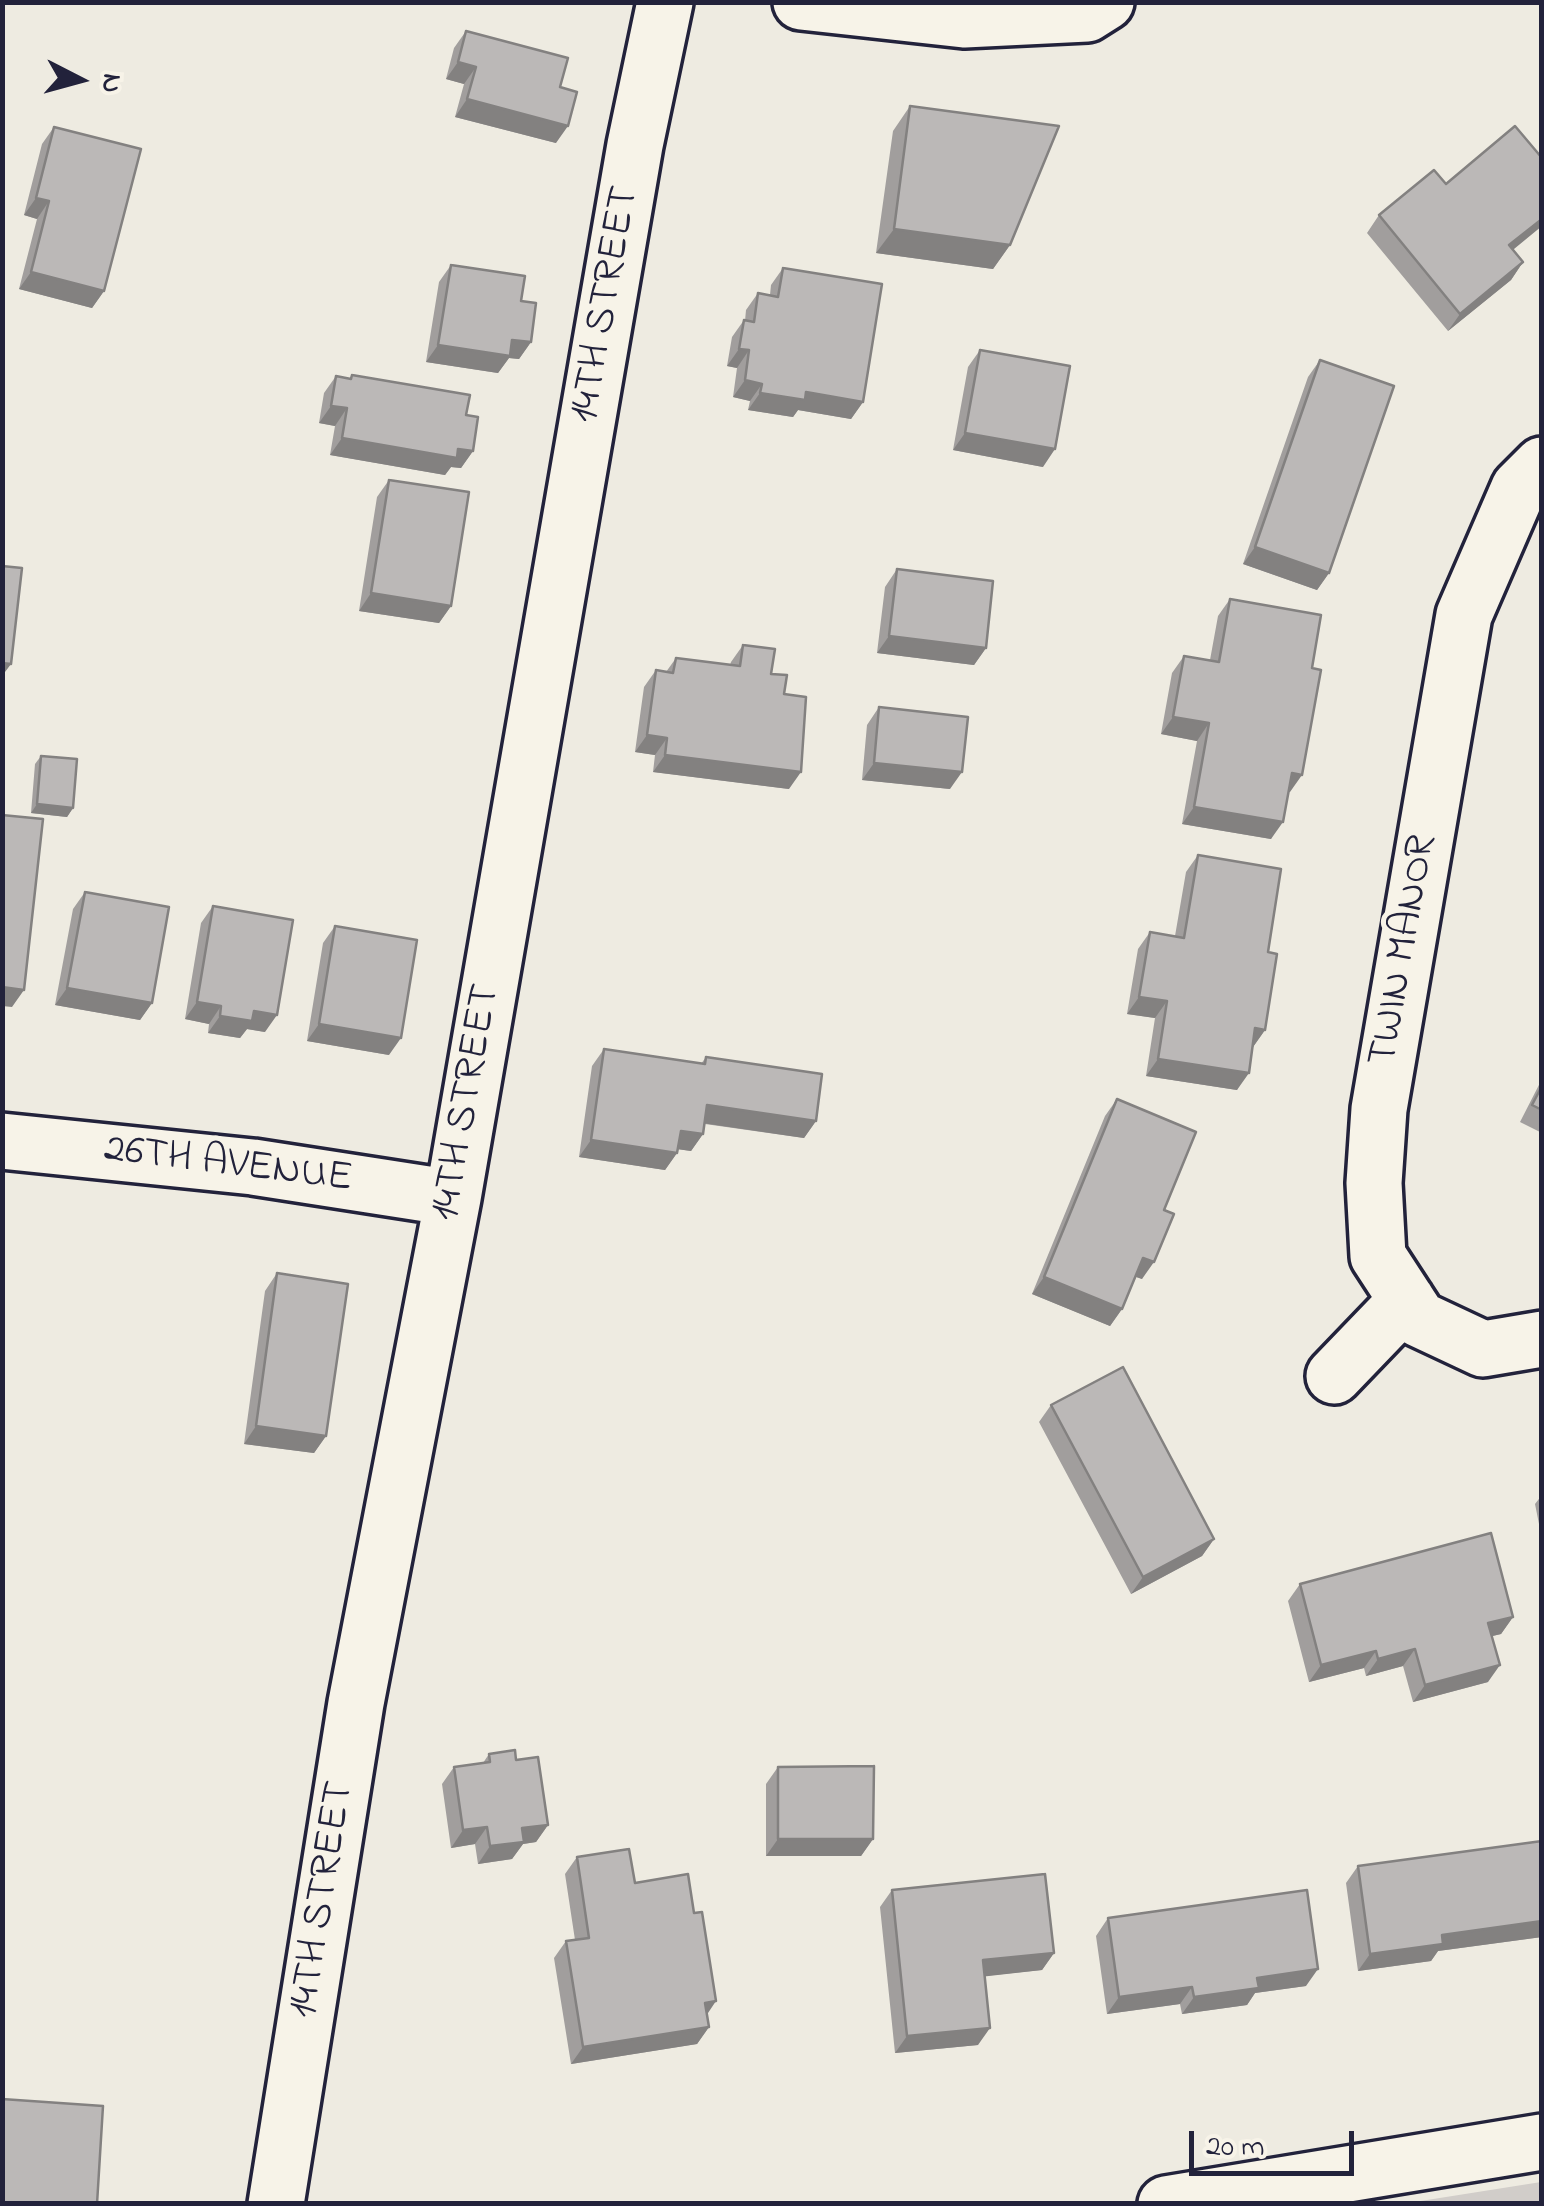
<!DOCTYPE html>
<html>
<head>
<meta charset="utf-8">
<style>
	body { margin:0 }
	#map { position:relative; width:1544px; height:2206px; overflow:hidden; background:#eeebe1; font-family:"Indie Flower",sans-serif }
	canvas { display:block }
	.frame { position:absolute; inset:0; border:5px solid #22223b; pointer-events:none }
	.north { position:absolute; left:30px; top:30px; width:100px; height:100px; -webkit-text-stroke:8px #f7f3e8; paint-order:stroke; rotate:96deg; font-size:28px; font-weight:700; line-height:40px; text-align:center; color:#22223b }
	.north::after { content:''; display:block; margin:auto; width:35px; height:45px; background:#22223b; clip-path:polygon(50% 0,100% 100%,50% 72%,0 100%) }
	.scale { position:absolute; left:1189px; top:2131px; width:165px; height:45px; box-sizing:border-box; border:5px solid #22223b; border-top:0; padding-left:12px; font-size:30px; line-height:35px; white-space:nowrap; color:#22223b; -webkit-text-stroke:8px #f7f3e8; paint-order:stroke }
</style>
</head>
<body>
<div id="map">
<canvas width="1544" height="2206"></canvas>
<div class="frame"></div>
<div class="north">N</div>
<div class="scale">20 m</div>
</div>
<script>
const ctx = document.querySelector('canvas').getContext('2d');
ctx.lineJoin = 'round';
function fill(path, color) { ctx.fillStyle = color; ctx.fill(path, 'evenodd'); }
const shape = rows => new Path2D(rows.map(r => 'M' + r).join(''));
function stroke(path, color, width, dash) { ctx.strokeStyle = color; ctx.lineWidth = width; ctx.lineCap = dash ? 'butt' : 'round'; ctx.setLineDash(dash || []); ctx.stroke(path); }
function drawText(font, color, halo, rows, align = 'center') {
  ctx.font = font + ' "Indie Flower",sans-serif'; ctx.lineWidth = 10; ctx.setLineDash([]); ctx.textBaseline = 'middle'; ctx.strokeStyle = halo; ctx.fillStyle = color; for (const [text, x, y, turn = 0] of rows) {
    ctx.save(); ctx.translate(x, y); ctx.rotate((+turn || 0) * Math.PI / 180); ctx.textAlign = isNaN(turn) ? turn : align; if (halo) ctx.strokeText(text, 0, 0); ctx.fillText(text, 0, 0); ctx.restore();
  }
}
const green = shape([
	[1541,2182,1541,2203,1408,2203]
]);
const street = shape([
	[801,2,964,20,1087,14,1106,2],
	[1542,465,1519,488,1464,615,1379,1109,1374,1183,1378,1256,1419,1319,1483,1349,1542,1339],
	[2,1141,253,1167,453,1198],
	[1334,1376,1407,1300],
	[276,2204,356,1703,453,1198,635,145,665,2]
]);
const secondary = shape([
	[1166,2204,1542,2142]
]);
const wall = shape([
	[466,31,560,87,556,143,455,117,464,84,446,79,454,48],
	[910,106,1010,245,993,269,876,253,893,131],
	[54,127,104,291,92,308,19,289,37,219,24,215,42,144],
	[1446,184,1513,250,1523,262,1511,280,1448,331,1367,233,1379,215],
	[451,265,521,301,531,342,519,359,509,358,498,373,426,362,439,282],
	[783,268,863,402,851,419,798,410,793,417,748,410,750,401,733,397,737,368,727,366,732,337,744,320,745,321,746,310,758,293,770,295,771,285],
	[980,350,1043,467,953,450,968,367],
	[1320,360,1329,573,1317,590,1243,564,1308,377],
	[352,375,466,415,473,451,461,468,451,467,445,475,330,455,335,426,319,423,324,393,336,376,349,379],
	[389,480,451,606,439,623,359,611,377,497],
	[897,569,986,648,974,665,877,653,885,587],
	[1230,599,1290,792,1289,792,1271,839,1182,824,1197,741,1161,734,1172,673,1184,656,1210,660,1218,616],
	[743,645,771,674,784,694,789,789,653,772,655,755,635,752,644,687,656,670,666,672,676,658,730,665,731,662],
	[879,707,950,789,862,780,867,725],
	[41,756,73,808,67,817,31,813,35,764],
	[1198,855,1268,952,1265,1030,1253,1047,1237,1090,1146,1076,1155,1018,1127,1014,1138,949,1150,932,1175,936,1186,872],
	[85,892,152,1003,140,1020,55,1005,73,909],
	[213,906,265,1032,247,1029,240,1038,208,1033,209,1024,185,1019,201,923],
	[335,926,389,1055,307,1041,323,943],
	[604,1049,701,1064,706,1057,816,1121,804,1138,705,1124,703,1134,691,1151,678,1149,677,1153,665,1170,579,1157,592,1066],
	[1542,1079,1542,1133,1520,1122],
	[1117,1099,1164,1210,1142,1279,1136,1277,1122,1309,1110,1326,1032,1294,1105,1116],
	[277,1273,326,1436,314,1453,244,1444,265,1291],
	[1051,1405,1214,1539,1202,1556,1131,1594,1039,1422],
	[1542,1495,1542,1539,1535,1504],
	[1300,1584,1513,1617,1501,1634,1492,1636,1488,1682,1413,1702,1403,1666,1366,1676,1364,1668,1309,1682,1288,1601],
	[489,1754,516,1760,548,1825,536,1842,523,1844,512,1859,478,1864,475,1844,451,1848,442,1784,454,1767,483,1763],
	[778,1767,873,1839,861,1856,766,1856,766,1784],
	[1542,1841,1542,1937,1438,1951,1431,1961,1358,1971,1346,1883,1358,1866],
	[577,1857,635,1883,707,2014,709,2027,697,2044,571,2064,554,1958,566,1941,575,1940,565,1874],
	[892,1890,1054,1953,1042,1970,984,1976,978,2045,895,2053,880,1907],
	[1108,1918,1306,1986,1255,1993,1247,2005,1182,2014,1180,2004,1107,2014,1096,1936]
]);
const shadedWall = shape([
	[458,62,476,67,464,84,446,79],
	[467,99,568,126,556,143,455,117],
	[36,198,49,201,37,219,24,215],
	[1542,219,1542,226,1497,263,1509,245],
	[894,229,1010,245,993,269,876,253],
	[1523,262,1511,280,1448,331,1460,314],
	[31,272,104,291,92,308,19,289],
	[512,340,531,342,519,359,509,358,498,373,426,362,438,345],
	[739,349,749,350,737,368,727,366],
	[745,380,762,384,750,401,733,397],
	[806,392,863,402,851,419,798,410,793,417,748,410,760,393],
	[331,406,347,408,335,426,319,423],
	[965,433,1055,449,1043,467,953,450],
	[342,438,458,449,473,451,461,468,451,467,445,475,330,455],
	[1255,547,1329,573,1317,590,1243,564],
	[371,593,451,606,439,623,359,611],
	[889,636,986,648,974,665,877,653],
	[2,663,11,664,2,676],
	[1173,717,1209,723,1197,741,1161,734],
	[647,735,667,738,655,755,635,752],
	[665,755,801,772,789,789,653,772],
	[874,763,962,772,950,789,862,780],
	[1292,773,1302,775,1290,792,1280,790],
	[37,804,73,808,67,817,31,813],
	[1194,807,1283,822,1271,839,1182,824],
	[2,987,24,990,12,1007,2,1006],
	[67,988,152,1003,140,1020,55,1005],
	[1139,997,1167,1001,1155,1018,1127,1014],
	[197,1002,221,1006,209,1024,185,1019],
	[254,1011,277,1015,265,1032,247,1029,240,1038,208,1033,220,1016],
	[319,1024,401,1038,389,1055,307,1041],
	[1255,1028,1265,1030,1253,1047],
	[1158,1059,1249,1073,1237,1090,1146,1076],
	[707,1105,816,1121,804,1138,695,1122],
	[681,1131,703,1134,691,1151,669,1148],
	[591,1140,677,1153,665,1170,579,1157],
	[1143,1258,1154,1262,1142,1279,1131,1275],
	[1044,1277,1122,1309,1110,1326,1032,1294],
	[256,1426,326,1436,314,1453,244,1444],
	[1214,1539,1202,1556,1131,1594,1143,1577],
	[1513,1617,1501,1634,1476,1640,1488,1623],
	[1415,1649,1403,1666,1366,1676,1378,1659],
	[1376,1651,1364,1668,1309,1682,1321,1665],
	[1500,1665,1488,1682,1413,1702,1425,1685],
	[548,1825,536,1842,523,1844,512,1859,478,1864,490,1846,522,1828],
	[487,1827,475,1844,451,1848,463,1830],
	[778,1839,873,1839,861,1856,766,1856],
	[1542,1921,1542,1937,1438,1951,1431,1961,1358,1971,1370,1954,1442,1935],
	[1054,1953,1042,1970,971,1978,983,1960],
	[1318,1969,1306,1986,1255,1993,1247,2005,1182,2014,1194,1997,1257,1978],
	[1192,1987,1180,2004,1107,2014,1119,1997],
	[716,2001,704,2019,705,2003],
	[709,2027,697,2044,571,2064,583,2047],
	[990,2028,978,2045,895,2053,907,2036]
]);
const building = shape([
	[466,31,568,58,560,87,577,92,568,126,467,99,476,67,458,62,466,31],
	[910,106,1059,126,1010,245,894,229,910,106],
	[1515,126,1542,158,1542,219,1509,245,1523,262,1460,314,1379,215,1434,170,1446,184,1515,126],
	[54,127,141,149,104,291,31,272,49,201,36,198,54,127],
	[451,265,525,276,521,301,536,303,531,342,512,340,510,356,438,345,451,265],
	[783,268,882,284,863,402,806,392,805,400,760,393,762,384,745,380,749,350,739,349,744,320,754,322,758,293,778,297,783,268],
	[980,350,1070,366,1055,449,965,433,980,350],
	[1320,360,1394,386,1329,573,1255,547,1320,360],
	[352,375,470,395,466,415,478,417,473,451,458,449,457,458,342,438,347,408,331,406,336,376,351,379,352,375],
	[389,480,469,492,451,606,371,593,389,480],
	[2,566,22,568,11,664,2,663,2,566],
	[897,569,993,581,986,648,889,636,897,569],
	[1230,599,1321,615,1312,668,1321,670,1302,775,1292,773,1283,822,1194,807,1209,723,1173,717,1184,656,1219,662,1230,599],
	[743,645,775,649,771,674,787,675,784,694,806,697,801,772,665,755,667,738,647,735,656,670,673,673,676,658,740,666,743,645],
	[879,707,968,717,962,772,874,763,879,707],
	[41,756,77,759,73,808,37,804,41,756],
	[2,815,43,819,24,990,2,987,2,815],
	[1198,855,1281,869,1268,952,1277,954,1265,1030,1255,1028,1249,1073,1158,1059,1167,1001,1139,997,1150,932,1184,938,1198,855],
	[85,892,169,907,152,1003,67,988,85,892],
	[213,906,293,920,277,1015,254,1011,252,1021,220,1016,221,1006,197,1002,213,906],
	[335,926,417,940,401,1038,319,1024,335,926],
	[604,1049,705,1064,706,1057,822,1074,816,1121,707,1105,703,1134,681,1131,677,1153,591,1140,604,1049],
	[1542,1086,1542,1110,1532,1105,1542,1086],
	[1117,1099,1196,1132,1164,1210,1174,1214,1154,1262,1143,1258,1122,1309,1044,1277,1117,1099],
	[277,1273,348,1284,326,1436,256,1426,277,1273],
	[1123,1367,1214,1539,1143,1577,1051,1405,1123,1367],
	[1491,1533,1513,1617,1488,1623,1500,1665,1425,1685,1415,1649,1378,1659,1376,1651,1321,1665,1300,1584,1491,1533],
	[515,1750,516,1760,538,1757,548,1825,522,1828,524,1842,490,1846,487,1827,463,1830,454,1767,490,1762,489,1754,515,1750],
	[874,1766,873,1839,778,1839,778,1767,874,1766],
	[1542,1841,1542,1921,1442,1935,1443,1944,1370,1954,1358,1866,1542,1841],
	[629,1849,635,1883,688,1874,694,1913,702,1912,716,2001,705,2003,709,2027,583,2047,566,1941,589,1938,577,1857,629,1849],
	[1045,1874,1054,1953,983,1960,990,2028,907,2036,892,1890,1045,1874],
	[1307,1890,1318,1969,1257,1978,1259,1988,1194,1997,1192,1987,1119,1997,1108,1918,1307,1890],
	[2,2099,103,2106,97,2204,2,2204,2,2099]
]);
const streetNames = [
	["14TH STREET",608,305,-80],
	["TWIN MANOR",1406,951,-80],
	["14TH STREET",469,1103,-80],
	["26TH AVENUE",228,1167,7],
	["14TH STREET",325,1900,-81]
];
fill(green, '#d1cdc9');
stroke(street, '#22223b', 62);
stroke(secondary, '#22223b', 62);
stroke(street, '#f7f3e8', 55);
stroke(secondary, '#f7f3e8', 55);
fill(wall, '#a19e9d');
fill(shadedWall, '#838180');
fill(building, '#bbb8b7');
stroke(building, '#838180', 2.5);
drawText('42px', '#22223b', '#f7f3e8', streetNames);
</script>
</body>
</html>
